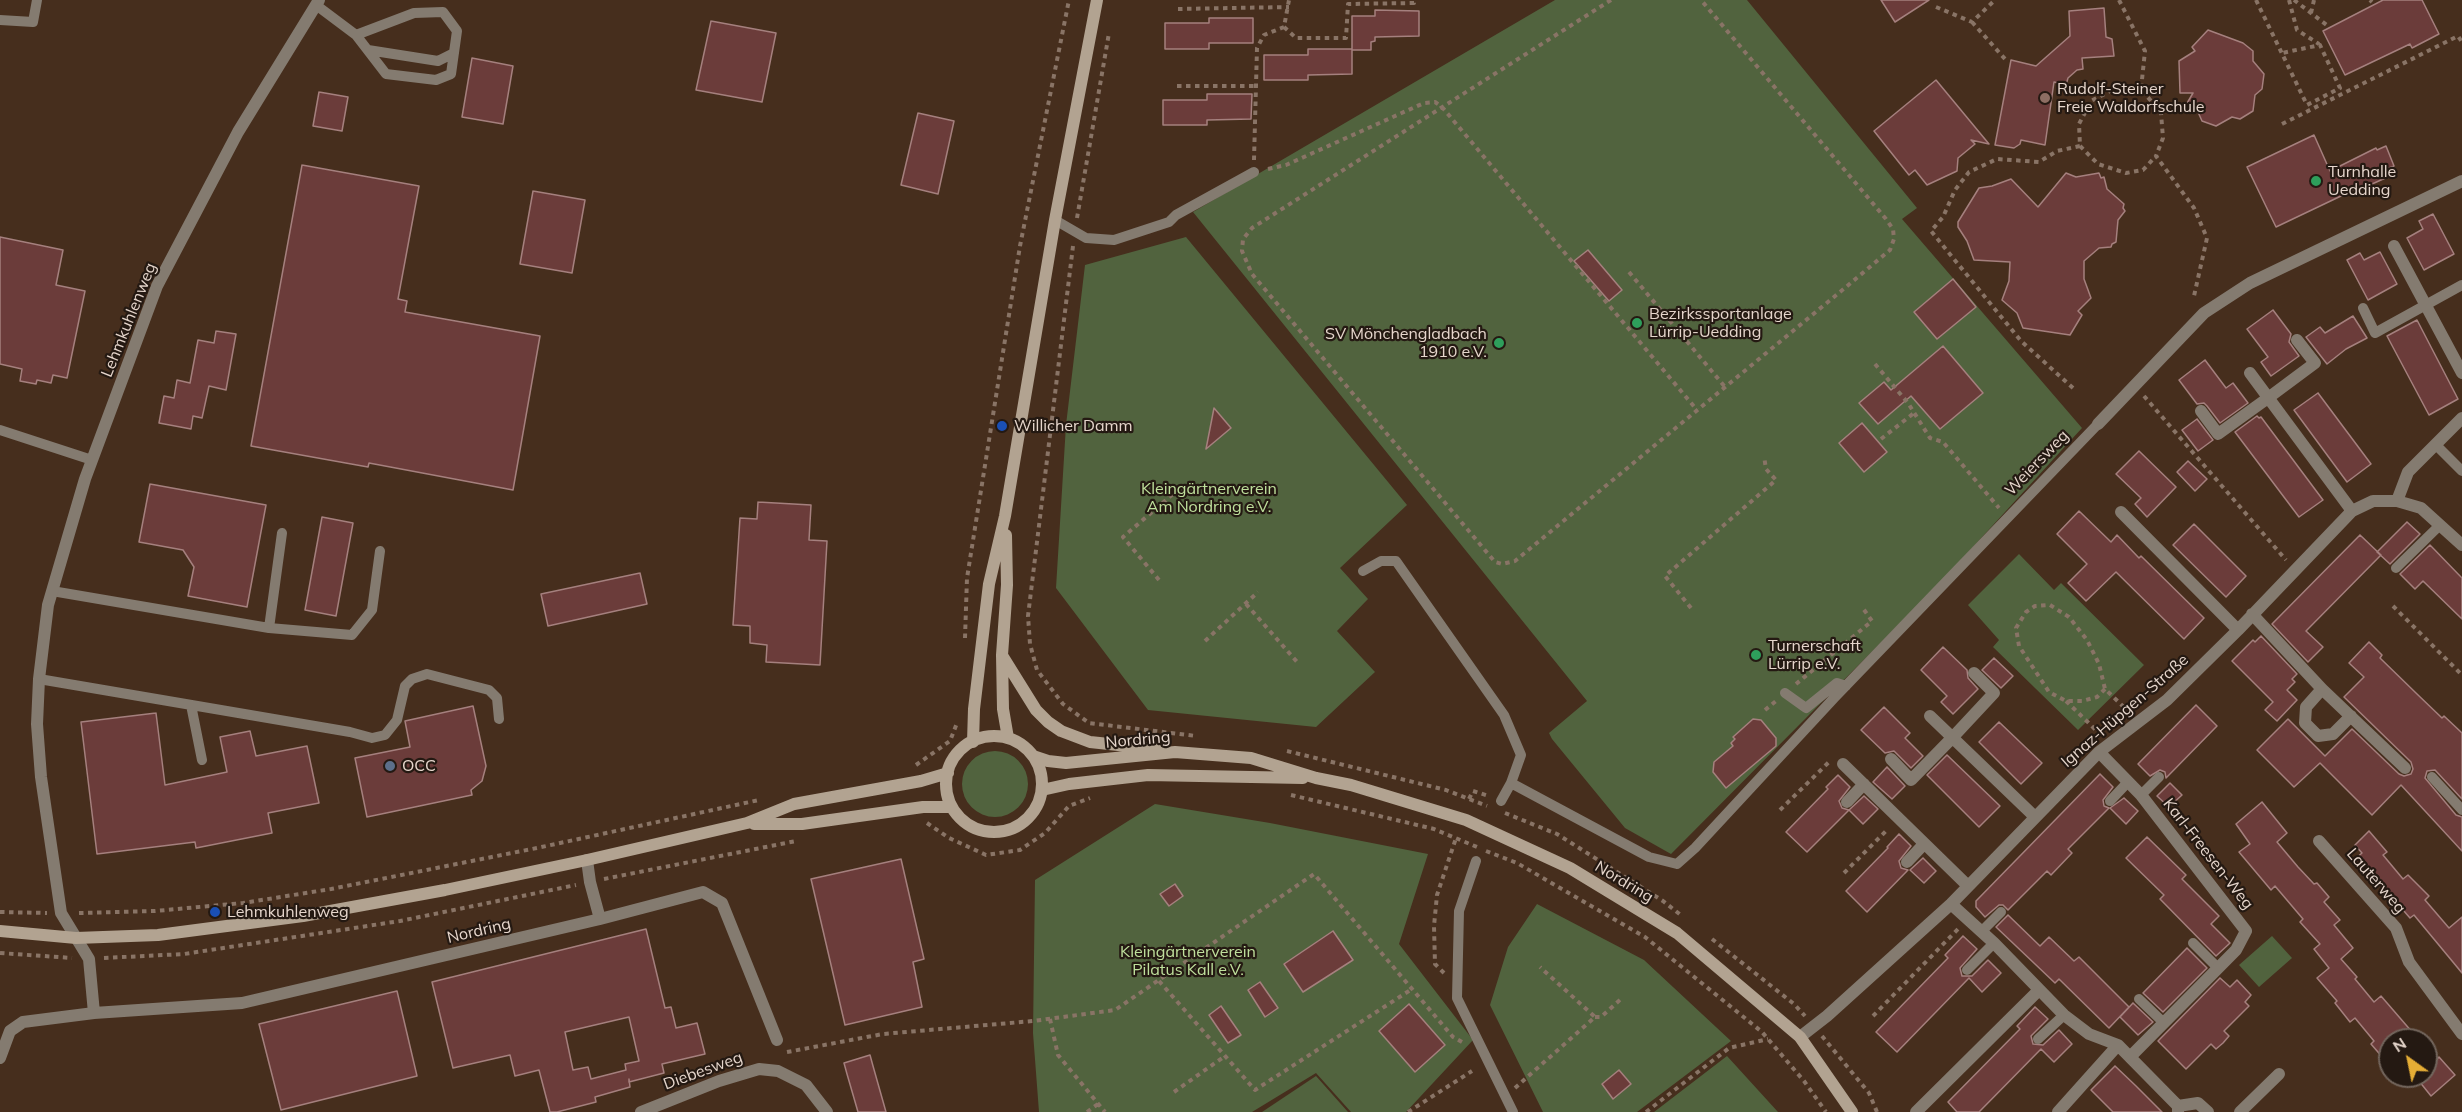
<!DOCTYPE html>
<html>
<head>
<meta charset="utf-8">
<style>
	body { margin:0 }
	#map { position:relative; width:2462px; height:1112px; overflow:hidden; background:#462e1d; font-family:Mulish,sans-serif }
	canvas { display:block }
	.north { position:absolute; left:2378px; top:1028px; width:60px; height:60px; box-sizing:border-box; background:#241912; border:2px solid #72655c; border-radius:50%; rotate:327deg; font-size:16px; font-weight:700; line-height:24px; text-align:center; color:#e6d6cc }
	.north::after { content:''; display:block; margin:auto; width:21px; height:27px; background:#e5ad35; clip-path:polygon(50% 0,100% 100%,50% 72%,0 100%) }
</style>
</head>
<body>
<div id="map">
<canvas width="2462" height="1112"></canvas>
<div class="north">N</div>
</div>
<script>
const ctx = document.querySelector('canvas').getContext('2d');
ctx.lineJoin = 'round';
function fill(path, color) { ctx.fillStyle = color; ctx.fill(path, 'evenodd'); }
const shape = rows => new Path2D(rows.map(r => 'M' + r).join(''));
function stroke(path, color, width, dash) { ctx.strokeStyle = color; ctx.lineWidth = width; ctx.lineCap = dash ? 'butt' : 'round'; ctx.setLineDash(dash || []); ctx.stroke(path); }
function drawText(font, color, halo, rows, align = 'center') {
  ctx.font = font + ' Mulish,sans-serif'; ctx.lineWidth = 4.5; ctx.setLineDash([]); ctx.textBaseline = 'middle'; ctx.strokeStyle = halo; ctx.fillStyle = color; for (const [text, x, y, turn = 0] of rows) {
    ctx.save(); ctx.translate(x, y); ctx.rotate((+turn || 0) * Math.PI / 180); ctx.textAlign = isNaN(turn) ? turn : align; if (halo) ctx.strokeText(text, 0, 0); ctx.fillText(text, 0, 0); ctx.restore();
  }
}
const green = shape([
	[1555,0,1747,0,1917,208,1902,219,2082,428,1939,584,1671,854,1625,828,1552,739,1549,733,1587,701,1193,212],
	[1186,237,1407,505,1340,568,1368,599,1337,631,1375,672,1316,727,1148,710,1056,588,1066,425,1085,265],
	[2019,554,2054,590,2061,583,2144,665,2078,730,1993,647,1999,640,1968,605],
	'962 784a33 33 0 1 1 66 0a33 33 0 1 1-66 0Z',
	[1155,804,1270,823,1428,854,1399,944,1473,1040,1406,1112,1351,1112,1316,1073,1252,1112,1039,1112,1033,1033,1035,880],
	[1537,904,1644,960,1731,1041,1637,1112,1543,1112,1490,1005,1508,947],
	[2272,936,2292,958,2259,987,2239,965],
	[1727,1056,1778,1112,1654,1112],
	[1316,1076,1348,1112,1262,1112]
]);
const building = shape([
	[1881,0,1929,0,1895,22,1881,0],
	[2383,0,2422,0,2439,34,2412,48,2410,44,2345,75,2323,31,2383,0],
	[2104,8,2106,37,2112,39,2114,56,2082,58,2083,69,2077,70,2068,78,2066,85,2054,82,2045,145,2021,140,2020,144,2014,148,1995,145,2011,60,2036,66,2070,36,2069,11,2104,8],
	[1375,10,1419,11,1419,36,1375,37,1375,41,1371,42,1371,50,1352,50,1352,16,1375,16,1375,10],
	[1209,18,1253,18,1253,43,1209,43,1209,49,1165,49,1165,23,1209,23,1209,18],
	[711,21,776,33,762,102,696,90,711,21],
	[2208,30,2243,43,2253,51,2253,61,2264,74,2262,89,2255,95,2253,111,2240,119,2232,117,2216,126,2202,121,2198,112,2186,105,2193,93,2180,93,2179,61,2195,51,2192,47,2208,30],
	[1308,49,1352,49,1352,74,1308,75,1308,80,1264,80,1264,55,1308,55,1308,49],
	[472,58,513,66,503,124,462,117,472,58],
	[1936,80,1989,144,1971,140,1975,144,1958,158,1957,171,1927,185,1915,170,1909,175,1874,131,1936,80],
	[319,92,348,97,342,131,313,126,319,92],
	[1207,94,1252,94,1251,119,1207,120,1207,125,1163,125,1163,100,1207,100,1207,94],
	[918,113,954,121,938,194,901,185,918,113],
	[2314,135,2330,171,2376,148,2377,150,2386,146,2394,166,2387,169,2390,176,2363,188,2362,186,2276,227,2247,167,2314,135],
	[302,165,419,186,398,299,407,301,405,312,540,336,513,490,369,463,368,467,251,446,302,165],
	[2066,173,2076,177,2099,173,2101,178,2104,177,2107,189,2124,204,2123,208,2125,211,2118,220,2116,242,2112,244,2111,247,2099,248,2084,261,2084,279,2091,298,2078,311,2082,315,2070,335,2023,328,2017,313,2002,300,2009,281,2010,262,1974,260,1967,241,1958,227,1958,222,1979,188,1992,186,2011,179,2038,207,2066,173],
	[533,191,585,200,572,273,520,264,533,191],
	[2433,214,2454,254,2424,270,2407,238,2423,229,2419,221,2433,214],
	[0,237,63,250,56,285,85,291,67,378,53,375,51,383,37,380,36,384,20,381,22,369,0,364,0,237],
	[1588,250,1622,290,1609,301,1574,261,1588,250],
	[2380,252,2397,284,2368,300,2347,260,2360,253,2364,260,2380,252],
	[1953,279,1976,307,1937,339,1914,312,1953,279],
	[2273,310,2291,334,2289,342,2299,356,2271,376,2261,362,2268,357,2247,329,2273,310],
	[2353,316,2367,338,2346,349,2327,364,2306,337,2320,327,2325,333,2353,316],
	[2417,320,2458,399,2429,415,2387,336,2417,320],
	[216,331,236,334,226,390,209,386,202,418,193,416,191,429,159,423,164,396,174,398,177,380,190,383,198,340,214,343,216,331],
	[1943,346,1983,393,1940,429,1911,396,1878,424,1859,403,1884,382,1891,390,1943,346],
	[2205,360,2226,388,2233,383,2248,403,2220,423,2207,406,2204,403,2197,404,2179,380,2205,360],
	[2318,393,2371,464,2347,482,2294,410,2318,393],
	[1214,408,1231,428,1206,449,1214,408],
	[2257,416,2259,418,2261,417,2323,500,2299,517,2235,432,2257,416],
	[2197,419,2213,440,2198,451,2182,430,2197,419],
	[1862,423,1887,452,1864,472,1839,443,1862,423],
	[2139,451,2176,487,2147,517,2135,504,2141,498,2116,474,2139,451],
	[2188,461,2207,479,2195,491,2177,472,2188,461],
	[150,484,266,505,247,607,188,596,194,567,183,550,139,542,150,484],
	[758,502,811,505,809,540,827,541,820,665,766,662,767,645,750,643,750,626,733,625,740,518,757,519,758,502],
	[2079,511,2111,542,2117,535,2139,558,2141,556,2204,618,2184,639,2116,572,2086,601,2068,583,2087,564,2057,534,2079,511],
	[322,517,353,523,336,616,305,610,322,517],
	[2407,522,2420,534,2390,564,2377,552,2407,522],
	[2194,524,2246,576,2226,597,2173,545,2194,524],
	[2360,535,2381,555,2306,631,2323,647,2308,662,2272,624,2360,535],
	[2430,545,2462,578,2462,619,2423,581,2415,589,2400,574,2430,545],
	[640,573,647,604,548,626,541,594,640,573],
	[2261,636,2297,674,2292,679,2295,682,2287,690,2297,700,2277,721,2265,710,2273,702,2232,661,2253,640,2255,642,2261,636],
	[2369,642,2382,655,2380,658,2417,694,2442,718,2444,716,2462,733,2462,799,2435,770,2427,771,2425,778,2456,815,2462,817,2462,851,2401,785,2372,815,2320,763,2294,787,2257,750,2288,719,2325,756,2352,729,2399,774,2404,776,2411,774,2413,769,2411,762,2344,697,2364,677,2349,663,2369,642],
	[1943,647,1967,670,1968,678,1978,689,1953,714,1941,702,1947,696,1921,670,1943,647],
	[1994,658,2013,676,2001,688,1982,670,1994,658],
	[2196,705,2217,726,2166,778,2165,772,2160,770,2150,776,2138,764,2196,705],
	[473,706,486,766,482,781,471,790,472,795,367,817,355,758,410,747,405,721,473,706],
	[1884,707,1910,733,1905,738,1923,756,1911,768,1894,751,1885,753,1861,730,1884,707],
	[156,713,165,785,227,772,220,737,250,731,256,756,307,746,319,803,268,813,272,833,196,848,195,842,97,854,81,722,156,713],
	[1753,719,1761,720,1776,738,1776,746,1726,788,1713,772,1714,762,1733,746,1731,743,1735,739,1733,737,1753,719],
	[1999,722,2042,763,2021,784,1979,742,1999,722],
	[1947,755,2000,806,1979,827,1927,775,1947,755],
	[1887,767,1905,786,1892,799,1873,782,1887,767],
	[2100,774,2113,787,2103,800,2104,806,2109,808,2068,849,2072,853,2051,875,2047,871,2008,910,2003,905,1999,905,1985,917,1976,907,1976,901,2100,774],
	[1838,775,1850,787,1839,801,1842,808,1849,810,1807,852,1786,832,1828,789,1826,787,1838,775],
	[2170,783,2182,795,2169,807,2157,796,2170,783],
	[1864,796,1878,809,1863,824,1849,810,1864,796],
	[2124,798,2138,811,2126,824,2110,808,2124,798],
	[2262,802,2287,833,2277,842,2298,867,2314,884,2317,883,2329,897,2324,902,2340,920,2334,925,2353,948,2341,959,2357,977,2355,979,2374,1002,2381,996,2419,1040,2390,1040,2390,1066,2371,1044,2374,1041,2355,1018,2350,1022,2335,1003,2337,1001,2317,978,2329,968,2314,949,2320,944,2300,922,2303,919,2275,886,2271,890,2239,852,2250,844,2236,824,2262,802],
	[2369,831,2387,852,2383,855,2403,879,2408,875,2429,896,2425,900,2449,928,2462,917,2462,973,2414,915,2410,918,2377,880,2373,883,2354,860,2362,853,2355,845,2369,831],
	[1899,834,1911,846,1899,861,1901,868,1908,870,1867,912,1846,891,1888,848,1887,847,1899,834],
	[2147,837,2186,875,2182,879,2219,916,2211,924,2230,943,2216,956,2160,899,2164,895,2126,858,2147,837],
	[1923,858,1936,871,1924,883,1910,870,1923,858],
	[901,859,924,959,913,962,922,1007,845,1025,811,879,901,859],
	[1175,884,1183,896,1169,906,1160,894,1175,884],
	[2008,915,2040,946,2049,937,2074,961,2079,957,2129,1007,2109,1028,2059,979,2055,983,1996,927,2008,915],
	[646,929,665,1008,671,1007,676,1028,697,1023,705,1054,662,1064,664,1073,629,1082,629,1079,630,1087,595,1097,596,1102,557,1112,550,1112,539,1070,515,1076,510,1055,453,1068,432,982,646,929],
	[629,1017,639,1061,625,1064,626,1070,591,1079,588,1067,573,1070,565,1032,629,1017],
	[1333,931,1353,960,1303,992,1284,964,1333,931],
	[1963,936,1977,949,1960,968,1962,976,1972,976,1988,960,2001,973,1982,992,1969,978,1897,1052,1876,1032,1948,958,1945,955,1963,936],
	[2187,948,2207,968,2163,1012,2143,993,2187,948],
	[2220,978,2230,987,2237,980,2251,995,2245,1002,2249,1006,2224,1031,2229,1036,2223,1043,2216,1049,2211,1044,2186,1069,2158,1041,2220,978],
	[1260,982,1278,1008,1265,1017,1248,990,1260,982],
	[397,991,417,1076,281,1110,259,1024,397,991],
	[2133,1003,2153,1022,2138,1035,2120,1017,2133,1003],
	[1409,1004,1445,1045,1415,1072,1379,1031,1409,1004],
	[1221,1006,1241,1035,1228,1043,1209,1015,1221,1006],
	[2035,1007,2048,1019,2031,1036,2033,1044,2043,1045,2059,1030,2072,1044,2054,1062,2041,1049,1979,1112,1957,1112,1948,1102,2020,1029,2017,1026,2035,1007],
	[2426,1046,2437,1059,2439,1057,2455,1075,2431,1096,2415,1076,2426,1076,2426,1046],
	[870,1055,873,1066,886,1112,858,1112,847,1074,844,1063,870,1055],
	[2115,1066,2136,1086,2162,1112,2113,1112,2091,1090,2115,1066],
	[1619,1070,1631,1084,1613,1099,1602,1084,1619,1070]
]);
const path = shape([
	[1611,0,1252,228,1243,239,1242,251,1252,274,1495,562,1502,564,1515,561,1846,287,1890,250,1894,239,1893,229,1886,219,1701,0],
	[2119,0,2145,51,2141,89],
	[2256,0,2307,105,2340,88,2320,45,2282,53],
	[2289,0,2297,30,2319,44],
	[2294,0,2328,26],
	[2370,0,2372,2],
	[1936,7,1972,22,1995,0],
	[1178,9,1289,7],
	[2311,13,2314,0],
	[1972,22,2005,59],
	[1284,27,1296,38,1346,38,1348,4,1414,3,1414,0],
	[1177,86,1255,86],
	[2282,124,2458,36,2462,42],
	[2080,146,2098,164,2126,173,2143,170,2156,156],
	[1254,160,1257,48,1264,35,1284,27,1289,0],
	[1268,169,1286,165,1424,103,1435,102,1442,107,1697,410],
	[1077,218,1109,33],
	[1073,246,1028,616,1030,644,1037,670,1063,704,1089,723,1196,736],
	[1629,272,1725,387],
	[1875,364,1908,403,1930,438,1943,442,1999,508],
	[2073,388,2021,341,1931,231,1943,217,1955,190,1969,172,1997,159,2039,162,2057,151,2080,146,2079,124,2091,101,2118,87,2141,89,2161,113,2163,138,2156,156,2194,208,2207,238,2194,296],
	[2144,396,2286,560],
	[1881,439,1914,413],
	[1159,580,1123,537,1173,494],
	[1246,604,1298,663],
	[2393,606,2462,675],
	[1691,608,1665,576,1776,480,1766,469,1764,456],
	[965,638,967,578,1020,246,1069,0],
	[1205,641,1258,592],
	[1796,684,1872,621,1862,607],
	[2105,689,2097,697,2082,701,2066,701,2049,692,2019,646,2016,628,2026,612,2035,606,2050,605,2069,617,2087,640,2099,664,2105,689,2129,712],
	[2066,701,2100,734],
	[1765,710,1776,701],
	[1287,751,1446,790,1487,806],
	[916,765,950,741,957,723],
	[1291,795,1434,829,1477,847],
	[1469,799,1473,791,1489,796],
	[1780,810,1829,762],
	[1505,813,1557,834,1663,901,1682,916],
	[927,823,949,838,986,855,1020,850,1045,833,1069,806,1090,798],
	[1486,851,1517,863,1645,937,1762,1032,1804,1081,1826,1112],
	[1844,873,1888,829],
	[604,879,796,841],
	[0,912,47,913],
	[79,913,155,911,243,903,331,889,537,848,759,800],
	[1712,939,1794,1004,1805,1016],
	[0,953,72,958],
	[104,958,184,954,400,921,576,885],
	[1444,973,1435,964,1434,926,1437,895,1456,838],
	[1159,981,1255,1090,1412,989],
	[1873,1016,1958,929],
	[1595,1017,1601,1017,1622,998],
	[1050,1019,1058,1055,1105,1112],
	[1822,1036,1869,1093,1877,1112],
	[787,1052,883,1034,1033,1021,1115,1010,1314,874,1453,1037,1462,1042],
	[1515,1088,1595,1017,1540,967],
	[1174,1092,1225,1056],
	[1087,1112,1098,1104],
	[1408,1112,1472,1071],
	[1646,1112,1729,1048,1768,1039]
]);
const service = shape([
	[316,5,356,35,386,74,436,80,451,74,457,31,443,12,414,13,356,35],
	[0,20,33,22,37,0],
	[368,50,438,61,454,53],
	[1055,220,1086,238,1114,240,1169,222,1176,215,1254,172],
	[2363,308,2375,333,2462,285],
	[0,430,92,460],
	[2436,445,2462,471],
	[2396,568,2440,525],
	[1363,571,1381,561,1396,561,1504,715,1521,755,1511,783,1501,801],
	[52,591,269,628,352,635,372,610,380,551],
	[269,628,282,533],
	[39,679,350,732,372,738,385,735,397,720,405,686,412,679,427,674,489,690,497,698,499,719],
	[1785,693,1806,708,1837,683,1846,686],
	[191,705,202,760],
	[2432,777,2462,810],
	[1511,783,1649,857,1677,864,1695,848,1835,697,2098,424],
	[2141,795,2159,777],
	[2110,801,2128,782],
	[1476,861,1459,911,1457,998,1513,1112],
	[1981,932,2001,912],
	[2193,943,2218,968],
	[1967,970,1994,943],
	[2139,999,2164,1023],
	[2038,1039,2064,1015]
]);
const minor = shape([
	[2394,246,2462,373],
	[2250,373,2352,511],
	[2201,411,2218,434,2268,398,2315,363,2297,340],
	[2098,424,2204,313,2250,283,2462,181],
	[2397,501,2408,472,2462,418],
	[2121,512,2238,630],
	[2252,614,2322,689,2405,768],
	[2322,689,2306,707,2305,723,2318,736,2333,734,2351,716],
	[1930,716,2034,816],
	[2099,752,2141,795,2246,931,2236,950,2130,1057],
	[1891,759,1911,780,1953,737,1994,693,1974,673],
	[1843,764,1967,885],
	[1847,802,1864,784],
	[2319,841,2396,928,2409,962,2462,1034],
	[587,860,590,882,600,919],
	[1907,862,1924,844],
	[1951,904,1994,943,2064,1015,2089,1034,2118,1045,2178,1106,2178,1112],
	[94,1013,89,959,61,913,41,777,37,724,39,679,48,605,85,479,157,286,238,132,319,0],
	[1800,1037,1827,1016,1951,904,2099,752,2167,700,2238,630,2352,511,2373,501,2397,501,2421,508,2462,545],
	[0,1058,10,1031,23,1022,94,1013,242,1003,600,919,703,892,722,903,777,1040],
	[2178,1106,2198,1103,2208,1112],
	[641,1112,719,1081,759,1069,778,1071,806,1085,827,1112],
	[1916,1112,2039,990],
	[2058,1112,2118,1045],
	[2240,1112,2279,1074]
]);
const secondary = shape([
	[1006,535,1007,585,1002,655,1003,709,1008,738],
	[1003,657,1036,710,1048,722,1061,731,1090,742,1156,749],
	'946 784a48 48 0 1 1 96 0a48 48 0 1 1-96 0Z',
	[973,742,974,709,989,584,1005,516,1055,220,1097,0],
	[1033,756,1048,761,1066,763,1175,752,1251,758,1316,778,1351,785,1466,820,1570,868,1677,933,1800,1037,1852,1112],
	[1042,790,1069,784,1148,775,1303,778],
	[754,824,802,824,923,807,952,807],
	[0,931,76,938,158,935,303,916,445,890,587,860,747,823,794,804,921,781,948,773]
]);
const markers = [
	[2045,98,6,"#8d6e63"],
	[2316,181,6,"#2e9e5b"],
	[1637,323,6,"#2e9e5b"],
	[1499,343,6,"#2e9e5b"],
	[1002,426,6,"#1a4fb4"],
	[1756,655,6,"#2e9e5b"],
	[390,766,6,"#5c6f8a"],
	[215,912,6,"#1a4fb4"]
];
const poiNames = [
	["Rudolf-Steiner",2057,89],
	["Freie Waldorfschule",2057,107],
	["Turnhalle",2328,172],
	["Uedding",2328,190],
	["Bezirkssportanlage",1649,314],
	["Lürrip-Uedding",1649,332],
	["SV Mönchengladbach",1487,334,"right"],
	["1910 e.V.",1487,352,"right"],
	["Willicher Damm",1014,426],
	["Turnerschaft",1768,646],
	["Lürrip e.V.",1768,664],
	["OCC",402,766],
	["Lehmkuhlenweg",227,912]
];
const streetNames = [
	["Lehmkuhlenweg",129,320,-68],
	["Weiersweg",2037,463,-46],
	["Ignaz-Hüpgen-Straße",2125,711,-41],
	["Nordring",1138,740,-5],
	["Karl-Freesen-Weg",2208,854,52],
	["Lauterweg",2376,881,49],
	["Nordring",1624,882,31],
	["Nordring",479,931,-13],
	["Diebesweg",703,1071,-20]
];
const parkNames = [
	["Kleingärtnerverein",1209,489],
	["Am Nordring e.V.",1209,507],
	["Kleingärtnerverein",1188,952],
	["Pilatus Kall e.V.",1188,970]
];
fill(green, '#51633e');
fill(building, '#6b3c3a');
stroke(building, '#a5807e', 1.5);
stroke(path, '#897466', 4, [4.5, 4.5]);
stroke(service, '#847b70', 10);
stroke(minor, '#847b70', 12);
stroke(secondary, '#b2a391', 12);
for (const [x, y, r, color] of markers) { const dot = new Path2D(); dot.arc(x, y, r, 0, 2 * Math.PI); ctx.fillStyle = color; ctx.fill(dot); stroke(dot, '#241912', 2); }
drawText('16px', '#e6d6cc', '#241912', poiNames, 'left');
drawText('16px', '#e6d6cc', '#241912', streetNames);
drawText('16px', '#bfe09c', '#241912', parkNames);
</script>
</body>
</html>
